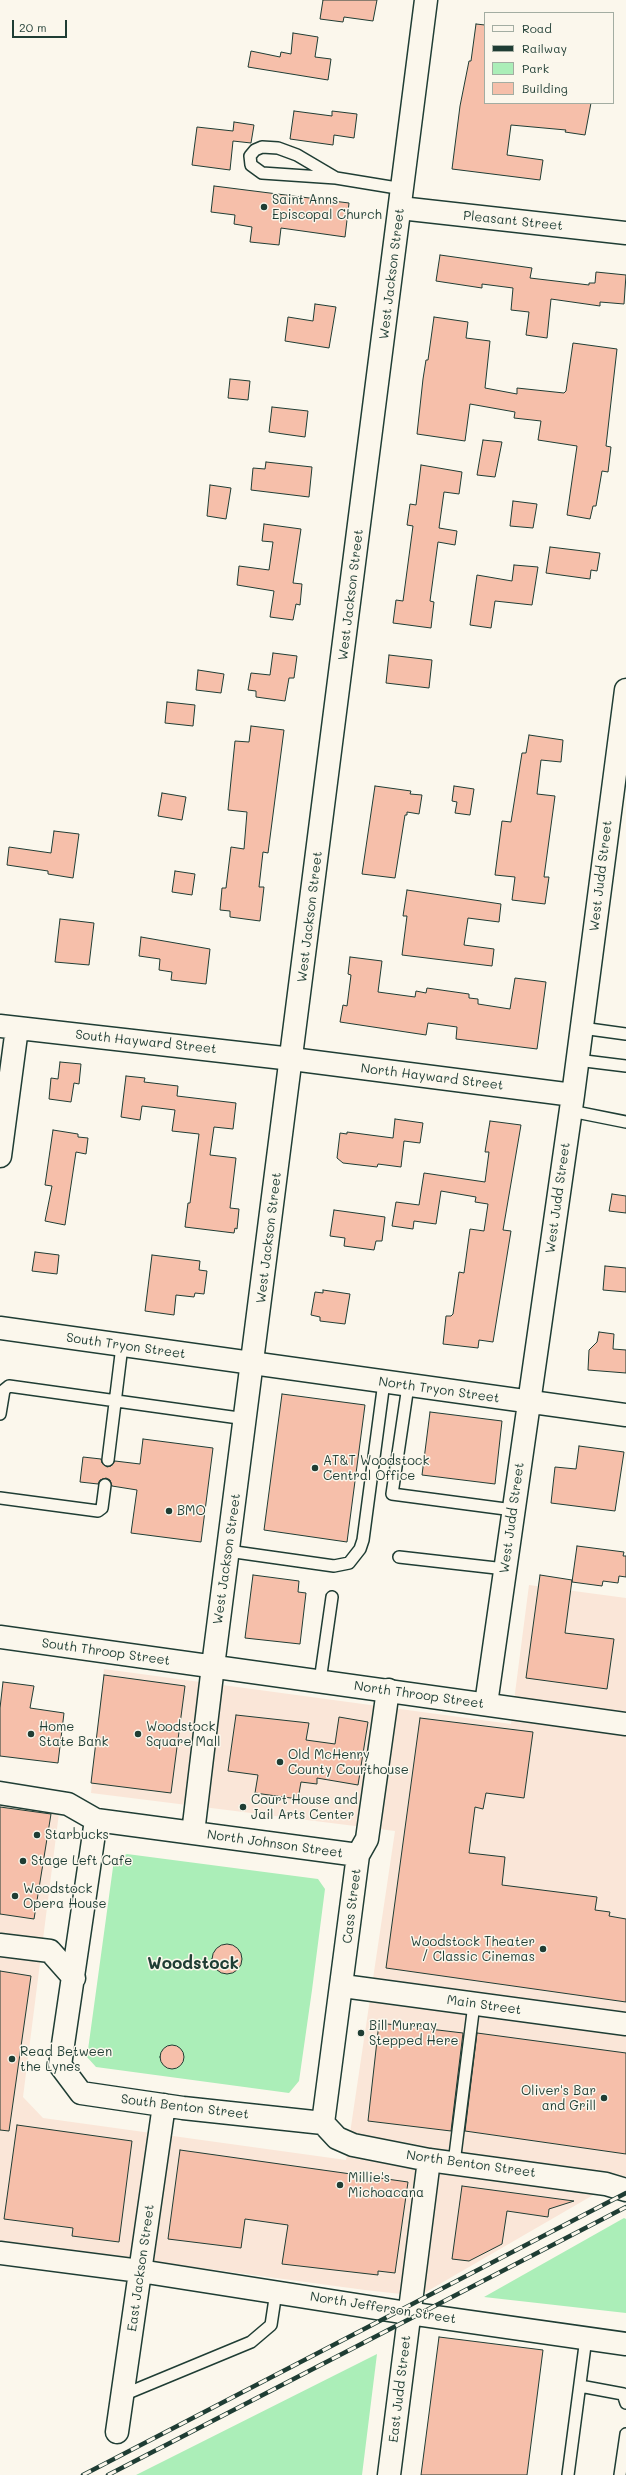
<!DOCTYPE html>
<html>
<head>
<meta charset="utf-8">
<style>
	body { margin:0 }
	#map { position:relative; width:626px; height:2475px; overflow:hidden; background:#fbf7ec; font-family:Mali,sans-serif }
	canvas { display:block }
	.legend { position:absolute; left:484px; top:12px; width:130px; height:92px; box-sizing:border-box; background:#fbf7ec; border:1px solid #a3ada2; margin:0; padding:5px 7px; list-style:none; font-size:12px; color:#1f3d34 }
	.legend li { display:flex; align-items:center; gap:8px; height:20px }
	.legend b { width:20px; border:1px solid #a3ada2 }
	.scale { position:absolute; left:12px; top:20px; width:55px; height:18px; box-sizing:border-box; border:2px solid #1f3d34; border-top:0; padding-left:5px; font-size:12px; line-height:14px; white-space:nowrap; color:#1f3d34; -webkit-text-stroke:3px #fbf7ec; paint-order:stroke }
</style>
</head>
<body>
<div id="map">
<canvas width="626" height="2475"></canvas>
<ul class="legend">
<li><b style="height:5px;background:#fbf7ec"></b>Road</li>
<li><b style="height:5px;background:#1f3d34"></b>Railway</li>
<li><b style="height:11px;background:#abeeb8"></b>Park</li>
<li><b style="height:11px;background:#f6bfaa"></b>Building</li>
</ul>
<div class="scale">20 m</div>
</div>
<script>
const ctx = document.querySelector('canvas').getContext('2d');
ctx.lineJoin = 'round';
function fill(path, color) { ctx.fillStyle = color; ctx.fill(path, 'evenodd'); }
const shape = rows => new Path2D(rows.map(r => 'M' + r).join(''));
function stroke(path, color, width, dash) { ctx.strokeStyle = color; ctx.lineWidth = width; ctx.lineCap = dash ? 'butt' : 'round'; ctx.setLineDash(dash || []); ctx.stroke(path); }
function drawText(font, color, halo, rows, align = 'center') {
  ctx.font = font + ' Mali,sans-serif'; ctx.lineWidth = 3; ctx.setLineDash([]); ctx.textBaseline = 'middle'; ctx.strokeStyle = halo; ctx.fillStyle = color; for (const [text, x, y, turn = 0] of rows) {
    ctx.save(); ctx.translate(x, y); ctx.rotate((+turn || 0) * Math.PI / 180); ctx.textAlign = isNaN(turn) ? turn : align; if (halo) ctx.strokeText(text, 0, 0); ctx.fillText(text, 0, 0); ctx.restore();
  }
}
const built = shape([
	[529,1585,626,1598,626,2176,419,2296,365,2290,0,2241,0,1805,59,1813,23,2097,43,2118,346,2160,395,1831,91,1793,104,1669,511,1724]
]);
const green = shape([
	[127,1854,318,1879,325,1889,312,1990,299,2081,289,2093,96,2067,87,2057,114,1860],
	[624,2218,626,2219,626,2313,484,2297],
	[377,2354,362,2475,136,2475]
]);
const building = shape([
	[323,0,377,0,373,21,344,17,343,22,320,19,323,0],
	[476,24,485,25,485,103,591,103,585,135,565,132,566,130,511,125,507,155,543,160,540,180,452,169,460,106,469,61,471,61,476,24],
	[293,33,318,37,315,57,331,59,328,80,248,67,251,51,280,57,281,52,291,54,293,33],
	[294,111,332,116,332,111,357,114,354,138,334,135,333,145,290,139,294,111],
	[234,122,254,125,251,143,233,141,230,170,192,165,197,127,233,131,234,122],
	[214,186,349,203,345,237,281,228,279,245,250,242,252,227,234,224,235,215,211,212,214,186],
	[440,255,532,268,530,278,589,285,589,283,595,283,596,272,626,275,624,304,600,302,600,306,551,299,547,338,526,335,529,312,511,310,513,288,482,284,482,288,436,281,440,255],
	[315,304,336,307,329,348,285,341,288,317,313,321,315,304],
	[434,317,468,322,466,338,490,341,485,388,517,394,517,388,564,393,566,391,573,343,617,349,606,446,611,447,608,472,602,471,596,506,593,506,590,519,567,515,577,446,538,440,541,421,514,418,515,412,470,404,465,441,417,434,423,379,426,360,428,360,434,317],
	[230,379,250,381,248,400,228,398,230,379],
	[272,407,308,411,305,437,269,432,272,407],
	[483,440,502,442,495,477,477,475,483,440],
	[266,462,312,467,309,497,251,490,253,468,265,469,266,462],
	[421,465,462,472,459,494,444,492,439,528,457,531,455,545,438,542,430,601,434,602,431,628,393,623,396,600,403,601,413,526,407,525,410,504,416,505,421,465],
	[210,485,231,488,226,519,207,516,210,485],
	[513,501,537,504,533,528,510,526,513,501],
	[264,524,301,529,293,583,302,584,300,605,296,604,293,620,270,617,274,591,237,585,239,566,269,570,273,542,262,541,264,524],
	[550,547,600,553,597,571,591,570,590,579,546,573,550,547],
	[514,565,538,567,532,605,495,601,491,628,470,625,477,575,512,581,514,565],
	[273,653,297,656,294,678,289,678,285,701,256,697,256,691,248,690,251,673,270,675,273,653],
	[389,655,432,660,429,688,386,683,389,655],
	[198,670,224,674,221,693,196,690,198,670],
	[167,702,195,705,193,726,165,723,167,702],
	[251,726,284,730,268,853,263,852,259,887,264,887,260,921,230,917,230,911,220,910,222,888,226,888,231,847,244,849,247,812,228,810,235,741,249,742,251,726],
	[529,735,563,740,561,762,541,760,537,794,555,796,544,877,549,877,545,904,512,900,515,877,495,875,502,821,511,822,522,753,526,753,529,735],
	[375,786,411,791,410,794,422,795,419,814,407,812,407,815,405,815,395,878,362,874,375,786],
	[454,786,474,789,470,815,455,813,457,802,452,801,454,786],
	[162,793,186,797,182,820,158,816,162,793],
	[54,831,79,834,73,878,48,874,48,871,7,865,9,847,51,853,54,831],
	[175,871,195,874,192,895,172,892,175,871],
	[407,890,501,904,499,922,468,918,464,945,494,949,492,966,402,955,407,916,403,916,407,890],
	[60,919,94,923,89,965,55,962,60,919],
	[141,937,210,949,206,984,171,980,172,972,159,970,160,959,139,956,141,937],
	[350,957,382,961,378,992,415,997,416,991,426,993,427,988,469,994,469,998,478,999,478,1004,510,1009,515,978,546,982,537,1049,456,1039,457,1027,428,1023,426,1035,340,1022,343,1005,347,1006,351,975,348,974,350,957],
	[60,1062,81,1064,79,1084,74,1083,71,1102,49,1099,51,1078,58,1079,60,1062],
	[126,1076,145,1078,144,1082,178,1086,177,1096,236,1103,233,1129,214,1127,210,1155,236,1158,230,1208,239,1209,237,1229,235,1228,234,1233,185,1227,188,1203,190,1203,199,1134,172,1131,175,1110,142,1106,140,1120,121,1117,126,1076],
	[395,1119,423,1123,420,1143,404,1141,401,1167,378,1164,377,1167,343,1163,337,1158,340,1133,347,1134,347,1132,393,1138,395,1119],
	[490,1121,521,1125,503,1230,511,1231,493,1342,479,1340,478,1348,443,1344,446,1316,451,1316,453,1314,459,1272,464,1273,470,1229,484,1231,488,1204,475,1202,476,1197,441,1191,436,1224,414,1221,413,1229,392,1226,396,1202,419,1205,424,1173,485,1182,489,1152,485,1152,490,1121],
	[53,1130,78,1134,78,1137,88,1138,86,1154,76,1152,65,1225,45,1221,52,1186,45,1185,53,1130],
	[612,1194,626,1196,626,1213,609,1211,612,1194],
	[334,1210,385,1217,382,1241,376,1241,374,1250,344,1246,345,1238,330,1236,334,1210],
	[35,1252,59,1255,57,1274,32,1271,35,1252],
	[152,1255,200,1261,199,1270,207,1271,204,1294,195,1293,194,1297,176,1295,174,1315,145,1311,152,1255],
	[605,1266,626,1268,626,1292,603,1290,605,1266],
	[323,1290,350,1294,345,1324,320,1321,320,1317,311,1315,315,1292,323,1293,323,1290],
	[599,1332,614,1334,613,1349,626,1350,626,1373,588,1370,589,1350,597,1342,599,1332],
	[282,1394,365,1405,347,1542,264,1530,282,1394],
	[430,1412,502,1421,495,1484,422,1475,430,1412],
	[143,1439,213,1448,201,1542,131,1533,137,1490,112,1486,110,1480,106,1478,100,1480,98,1484,80,1482,83,1457,101,1459,102,1463,107,1467,111,1466,115,1461,140,1464,143,1439],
	[579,1446,624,1452,615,1511,551,1503,555,1467,576,1469,579,1446],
	[577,1546,624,1552,623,1556,626,1556,626,1577,619,1576,618,1583,603,1581,602,1586,572,1582,577,1546],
	[253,1575,299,1581,298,1592,306,1593,300,1644,245,1638,253,1575],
	[540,1575,572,1580,565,1633,614,1639,607,1689,526,1678,540,1575],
	[104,1675,185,1686,171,1793,91,1783,104,1675],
	[3,1682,34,1686,30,1708,64,1713,58,1763,0,1756,0,1708,3,1682],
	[236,1715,309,1723,306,1740,335,1744,339,1717,368,1722,358,1785,317,1778,317,1784,301,1782,298,1799,255,1793,258,1775,228,1771,236,1715],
	[420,1718,533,1732,524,1798,486,1793,483,1809,475,1807,469,1853,505,1857,502,1885,597,1897,595,1910,610,1912,609,1916,626,1919,626,2002,386,1968,420,1718],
	[0,1807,51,1814,34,1919,0,1914,0,1807],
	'212 1959a15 15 0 1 1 30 0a15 15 0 1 1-30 0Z',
	[0,1971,31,1976,9,2131,0,2130,0,1971],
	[379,2023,463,2033,451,2131,368,2121,379,2023],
	[477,2033,626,2053,626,2154,465,2131,477,2033],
	'160 2057a12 12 0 1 1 24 0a12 12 0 1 1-24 0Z',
	[17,2125,132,2141,119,2242,72,2236,73,2228,4,2219,17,2125],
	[180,2150,408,2182,395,2273,378,2271,378,2275,282,2264,288,2225,245,2219,241,2248,168,2239,180,2150],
	[462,2186,574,2201,549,2209,548,2217,507,2211,502,2244,469,2261,452,2259,462,2186],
	[439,2337,543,2350,527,2475,421,2475,439,2337]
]);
const service = shape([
	[336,178,262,173,251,165,250,156,255,150,262,147,278,148,297,155,336,178,403,189],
	[582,1028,626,1034],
	[577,1060,626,1066],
	[571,1111,626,1122],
	[408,1386,392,1494,513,1510],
	[0,1414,4,1390,9,1386,246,1419],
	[108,1460,122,1346],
	[0,1498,98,1511,102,1508,105,1485],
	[228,1551,334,1566,349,1563,360,1549,363,1540,384,1382],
	[399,1557,505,1569],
	[320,1681,332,1597],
	[454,2163,474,2004],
	[580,2386,623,2394,626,2403],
	[123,2395,251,2342,271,2325,276,2292],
	[568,2475,586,2338],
	[620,2475,626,2434]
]);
const minor = shape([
	[400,208,626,233],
	[0,1026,292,1059,573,1095],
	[0,1156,17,1028],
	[0,1328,626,1415],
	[486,1704,573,1095,626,690],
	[0,1793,68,1804,96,1820,358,1855],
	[96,1820,60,2065,81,2093,183,2108,323,2123],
	[193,1833,213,1666],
	[0,1945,50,1951,74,1978],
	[343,1986,626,2024],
	[323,2123,358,1855,367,1839,388,1690],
	[323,2123,337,2138,353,2145,429,2160,606,2184,626,2190],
	[0,2253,140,2271,401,2312,626,2344],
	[117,2432,164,2105],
	[389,2475,429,2160]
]);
const tertiary = shape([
	[0,1637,626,1724],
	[213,1666,426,0]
]);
const rail = shape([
	[83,2475,626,2193],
	[108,2475,626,2207]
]);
const markers = [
	[264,207,4,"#1f3d34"],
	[315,1468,4,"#1f3d34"],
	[169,1511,4,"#1f3d34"],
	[31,1734,4,"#1f3d34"],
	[138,1734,4,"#1f3d34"],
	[280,1762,4,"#1f3d34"],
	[243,1807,4,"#1f3d34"],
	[37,1835,4,"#1f3d34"],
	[23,1861,4,"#1f3d34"],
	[15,1896,4,"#1f3d34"],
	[543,1949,4,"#1f3d34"],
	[361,2033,4,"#1f3d34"],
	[12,2059,4,"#1f3d34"],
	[604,2098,4,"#1f3d34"],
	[340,2185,4,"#1f3d34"]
];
const poiNames = [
	["Saint Anns",272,200],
	["Episcopal Church",272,215],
	["AT&T Woodstock",323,1461],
	["Central Office",323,1476],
	["BMO",177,1511],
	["Home",39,1727],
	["State Bank",39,1742],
	["Woodstock",146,1727],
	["Square Mall",146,1742],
	["Old McHenry",288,1755],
	["County Courthouse",288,1770],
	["Court House and",251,1800],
	["Jail Arts Center",251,1815],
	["Starbucks",45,1835],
	["Stage Left Cafe",31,1861],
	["Woodstock",23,1889],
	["Opera House",23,1904],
	["Woodstock Theater",535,1942,"right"],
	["/ Classic Cinemas",535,1957,"right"],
	["Bill Murray",369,2026],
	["Stepped Here",369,2041],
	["Read Between",20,2052],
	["the Lynes",20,2067],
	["Oliver's Bar",596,2091,"right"],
	["and Grill",596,2106,"right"],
	["Millie's",348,2178],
	["Michoacana",348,2193]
];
const streetNames = [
	["Pleasant Street",513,221,6],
	["West Jackson Street",392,274,-83],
	["West Jackson Street",351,595,-83],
	["West Judd Street",601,876,-83],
	["West Jackson Street",310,917,-83],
	["South Hayward Street",146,1042,6],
	["North Hayward Street",432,1077,7],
	["West Judd Street",558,1198,-82],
	["West Jackson Street",269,1238,-83],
	["South Tryon Street",126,1346,8],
	["North Tryon Street",439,1390,8],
	["West Judd Street",512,1518,-82],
	["West Jackson Street",227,1559,-82],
	["South Throop Street",106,1652,8],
	["North Throop Street",419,1695,8],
	["North Johnson Street",275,1844,8],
	["Cass Street",352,1906,-83],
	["Main Street",484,2005,8],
	["South Benton Street",185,2107,7],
	["North Benton Street",471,2164,8],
	["East Jackson Street",141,2268,-82],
	["North Jefferson Street",383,2308,9],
	["East Judd Street",400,2389,-83]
];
const districtNames = [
	["Woodstock",193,1964]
];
fill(built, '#fae6d8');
fill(green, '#abeeb8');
fill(building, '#f6bfaa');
stroke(building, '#1f3d34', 1);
stroke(service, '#1f3d34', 14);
stroke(minor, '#1f3d34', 25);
stroke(tertiary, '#1f3d34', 25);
stroke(service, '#fbf7ec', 11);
stroke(minor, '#fbf7ec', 22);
stroke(tertiary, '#fbf7ec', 22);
stroke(rail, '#1f3d34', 4.5);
stroke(rail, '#fbf7ec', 3, [9]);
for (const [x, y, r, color] of markers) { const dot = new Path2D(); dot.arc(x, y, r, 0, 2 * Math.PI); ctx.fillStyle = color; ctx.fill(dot); stroke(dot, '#fbf7ec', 1.5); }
drawText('13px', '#1f3d34', '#fbf7ec', poiNames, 'left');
drawText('13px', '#1f3d34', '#fbf7ec', streetNames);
drawText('bold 17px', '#1f3d34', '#fbf7ec', districtNames);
</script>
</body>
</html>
